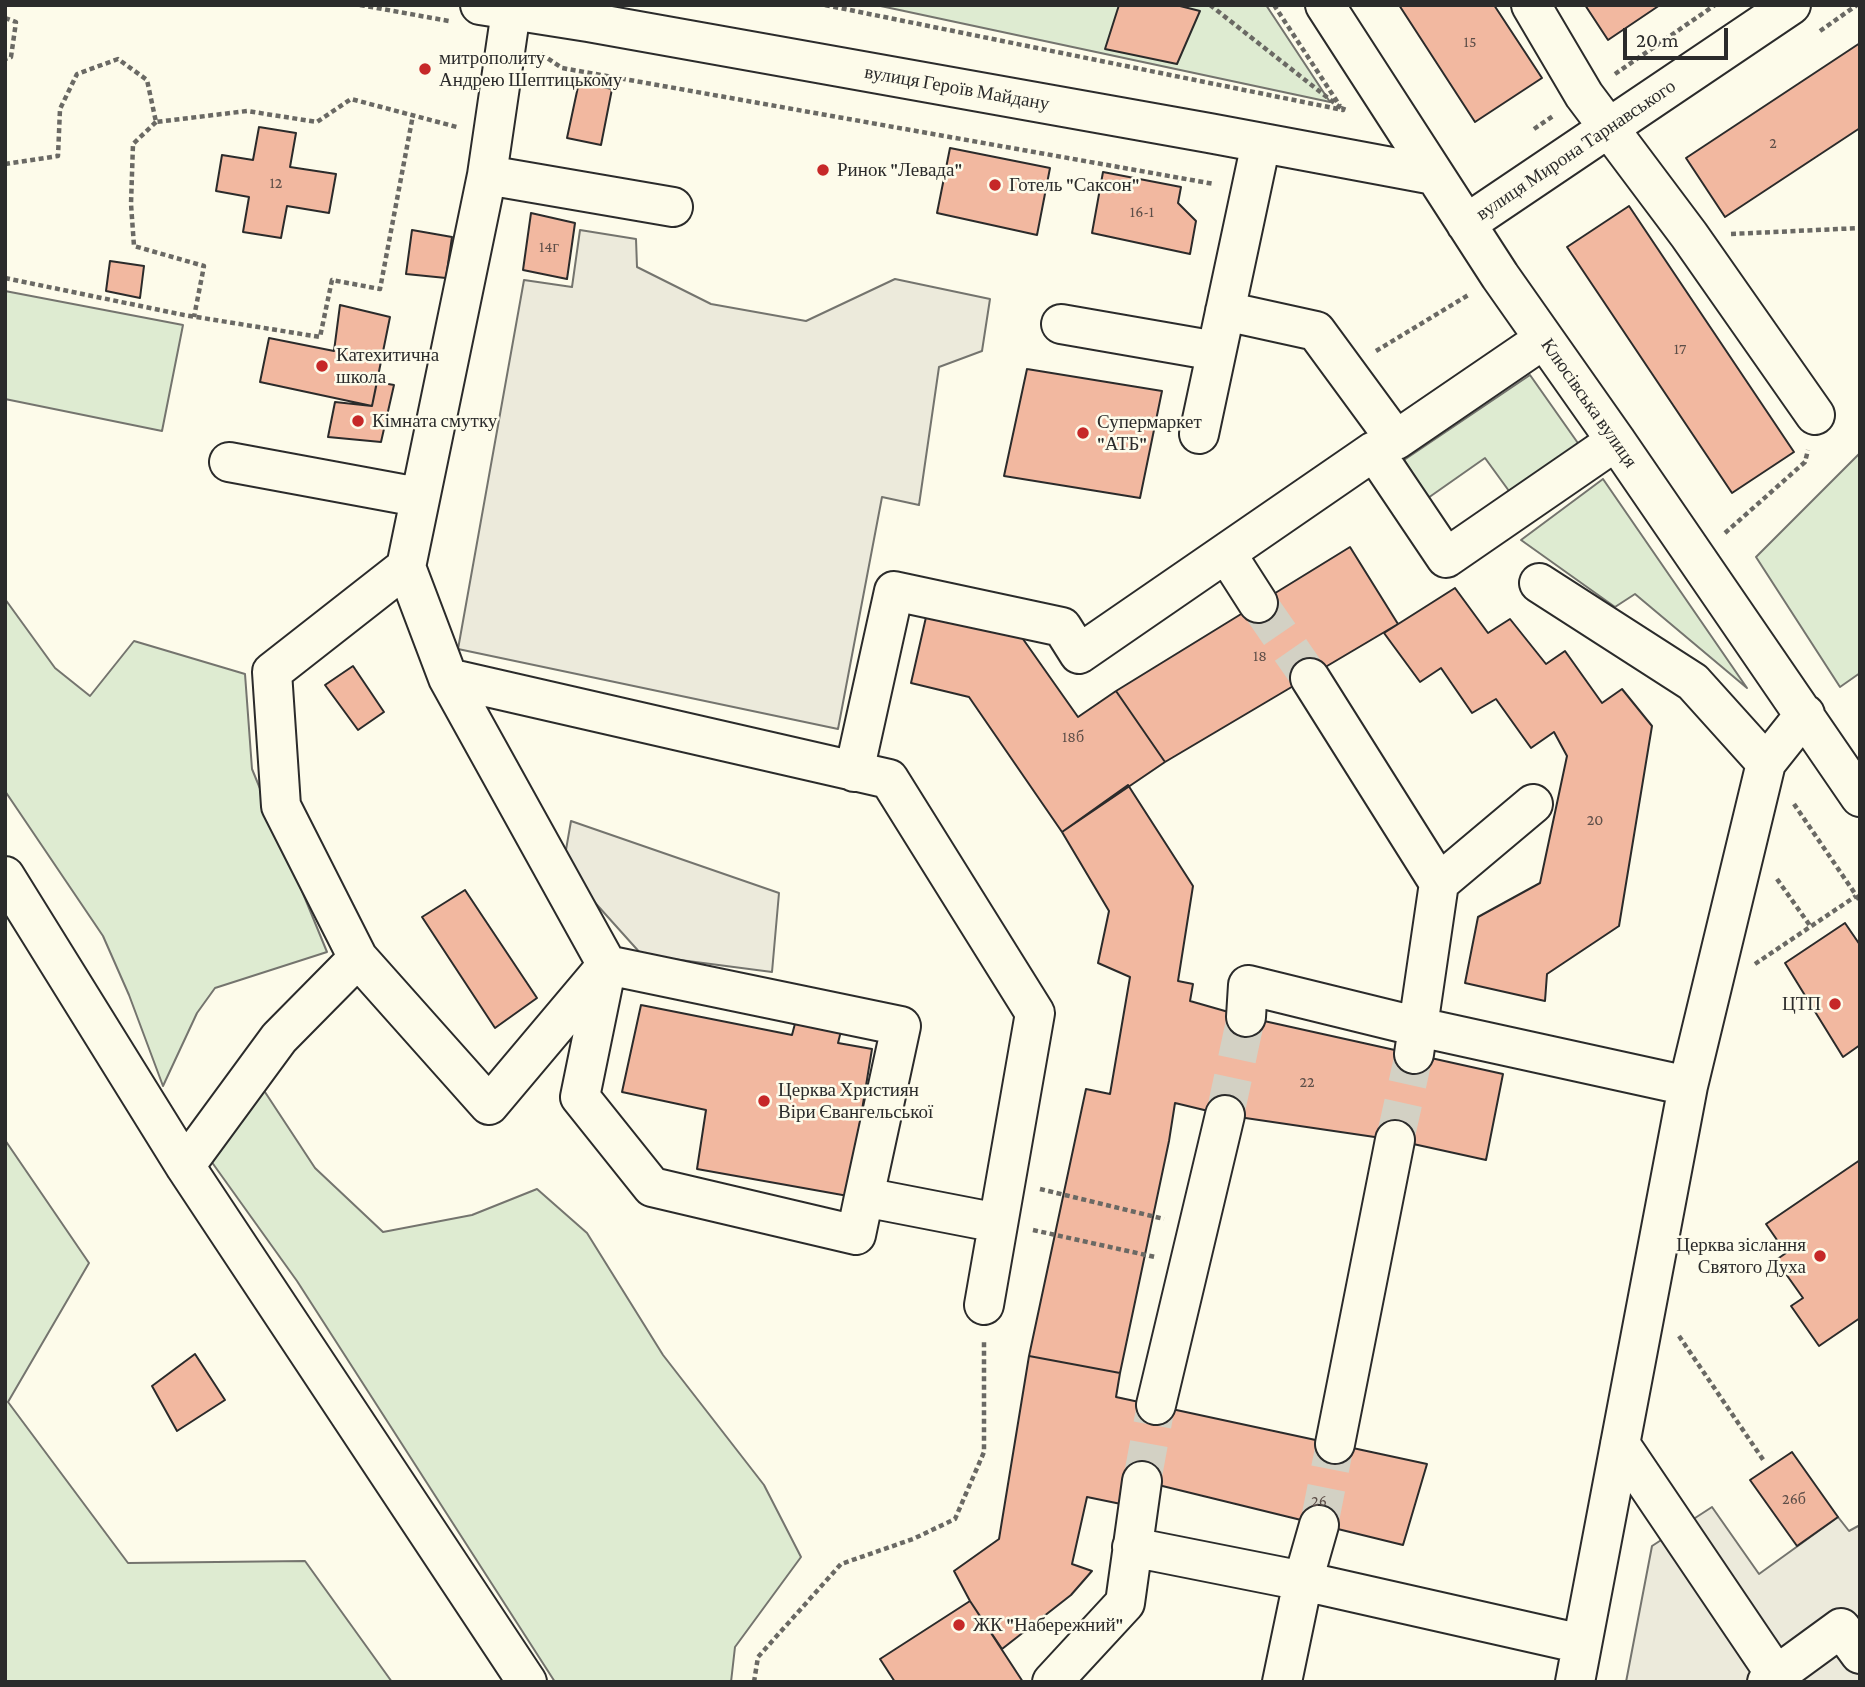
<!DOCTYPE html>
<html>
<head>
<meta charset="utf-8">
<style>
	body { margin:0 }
	#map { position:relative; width:1865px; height:1687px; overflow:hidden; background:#fdfbea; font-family:"Crimson Pro",serif }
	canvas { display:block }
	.frame { position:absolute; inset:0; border:7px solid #2b2b2b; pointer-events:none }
	.scale { position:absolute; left:1623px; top:28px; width:105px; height:32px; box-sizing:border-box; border:4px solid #2b2b2b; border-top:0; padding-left:9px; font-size:21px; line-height:24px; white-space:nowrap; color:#2b2b2b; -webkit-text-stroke:5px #fdfbea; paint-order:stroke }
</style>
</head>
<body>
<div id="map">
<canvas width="1865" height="1687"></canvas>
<div class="frame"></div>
<div class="scale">20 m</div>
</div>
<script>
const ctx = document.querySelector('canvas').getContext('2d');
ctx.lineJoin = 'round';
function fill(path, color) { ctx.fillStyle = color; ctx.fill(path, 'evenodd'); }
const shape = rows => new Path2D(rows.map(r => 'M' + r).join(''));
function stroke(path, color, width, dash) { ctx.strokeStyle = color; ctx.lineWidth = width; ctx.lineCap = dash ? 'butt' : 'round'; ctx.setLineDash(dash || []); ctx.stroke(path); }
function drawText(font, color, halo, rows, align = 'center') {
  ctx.font = font + ' "Crimson Pro",serif'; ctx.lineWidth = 5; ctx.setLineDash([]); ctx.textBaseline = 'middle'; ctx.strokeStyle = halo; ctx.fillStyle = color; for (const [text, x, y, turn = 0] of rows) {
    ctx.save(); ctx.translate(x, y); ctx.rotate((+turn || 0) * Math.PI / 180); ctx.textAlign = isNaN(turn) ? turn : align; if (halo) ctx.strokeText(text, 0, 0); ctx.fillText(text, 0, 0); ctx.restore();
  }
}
const green = shape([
	[876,5,1266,5,1330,102,876,5],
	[5,291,183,325,162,431,5,399,5,291],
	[1530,375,1580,446,1509,491,1485,458,1428,498,1404,460,1530,375],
	[1860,453,1860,673,1840,687,1756,557,1860,453],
	[1603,479,1747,688,1635,594,1615,607,1521,540,1603,479],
	[5,599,55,668,90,696,134,641,245,674,252,769,327,952,215,988,197,1013,163,1086,129,995,103,936,5,791,5,599],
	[261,1086,315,1168,383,1232,472,1215,537,1189,587,1233,663,1355,764,1485,801,1557,735,1647,731,1682,555,1682,297,1281,211,1161,261,1086],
	[5,1140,89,1263,8,1402,128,1563,305,1561,392,1682,5,1682,5,1140]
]);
const parking = shape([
	[580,230,636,239,637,267,711,304,806,321,895,279,990,299,982,351,939,367,919,505,882,497,838,729,458,649,524,280,572,287,580,230],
	[571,821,779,893,772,972,642,955,563,867,571,821],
	[1712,1507,1759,1574,1838,1517,1849,1531,1860,1525,1860,1682,1626,1682,1652,1546,1712,1507]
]);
const building = shape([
	[1119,5,1176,5,1200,11,1177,64,1105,49,1119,5],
	[1399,5,1494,5,1542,78,1475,122,1399,5],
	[1585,5,1660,5,1608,40,1585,5],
	[1860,43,1860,128,1725,217,1686,158,1860,43],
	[579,82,612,89,601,145,567,138,579,82],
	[259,127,296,133,290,167,336,174,329,213,287,206,281,238,243,232,249,197,216,191,222,155,253,160,259,127],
	[950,148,1050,168,1037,235,937,213,950,148],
	[1103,172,1181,187,1178,203,1196,221,1190,254,1092,233,1103,172],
	[1629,206,1794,452,1732,493,1567,247,1629,206],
	[531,213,575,223,567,279,523,270,531,213],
	[412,230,452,237,446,278,406,274,412,230],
	[110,261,144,266,140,298,106,291,110,261],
	[340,305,390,317,372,406,260,382,269,338,334,351,340,305],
	[1027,369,1162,391,1140,498,1004,476,1027,369],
	[377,382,394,385,381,442,328,437,335,402,372,406,377,382],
	[1350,547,1398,624,1165,762,1116,691,1350,547],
	[1455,588,1488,633,1510,619,1546,664,1565,651,1602,703,1622,689,1652,726,1619,926,1547,974,1545,1001,1465,983,1478,917,1540,883,1567,756,1554,732,1531,748,1496,699,1472,713,1441,668,1420,682,1384,633,1455,588],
	[929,604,1011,622,1078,717,1116,691,1165,762,1062,832,969,697,911,683,929,604],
	[353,666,384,712,358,730,325,685,353,666],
	[1128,785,1193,886,1178,981,1193,984,1190,1001,1246,1017,1503,1074,1486,1160,1395,1140,1225,1115,1175,1103,1169,1141,1120,1373,1029,1356,1086,1089,1110,1094,1130,977,1098,963,1109,911,1062,832,1128,785],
	[465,890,537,998,495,1028,422,917,465,890],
	[1845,923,1860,945,1860,1045,1843,1057,1785,963,1845,923],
	[641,1005,792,1035,797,1016,842,1027,838,1043,872,1049,848,1196,697,1169,706,1110,622,1092,641,1005],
	[1860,1160,1860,1318,1819,1346,1791,1306,1803,1298,1776,1260,1786,1253,1766,1224,1860,1160],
	[195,1354,225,1400,177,1431,152,1386,195,1354],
	[1029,1356,1120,1373,1116,1397,1427,1464,1403,1545,1142,1481,1121,1504,1087,1497,1072,1564,1092,1571,1071,1595,1002,1649,970,1601,954,1571,999,1539,1029,1356],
	[1792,1452,1838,1517,1797,1546,1750,1480,1792,1452],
	[970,1601,1023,1682,895,1682,880,1659,970,1601]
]);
const minorTunnel = shape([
	[1258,603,1310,678],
	[1225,1115,1246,1017],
	[1395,1140,1414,1054],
	[1142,1481,1156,1405],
	[1319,1525,1335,1444]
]);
const path = shape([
	[360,5,449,21],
	[825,5,1343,110,1345,104],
	[1210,5,1342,109],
	[1274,5,1340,106],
	[5,18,16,22,11,57,5,59],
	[1820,31,1857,5],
	[541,54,562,68,1214,184],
	[1615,74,1715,5],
	[156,122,133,144,131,204,134,246,204,266,194,317],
	[1534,129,1553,116],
	[5,164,58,156,60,109,77,74,118,59,147,80,156,122,247,111,317,122,351,99,457,127],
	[1731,234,1860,228],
	[5,278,184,315,320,337,332,280,380,289,413,115],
	[1376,351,1470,294],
	[1725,533,1805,462,1808,450],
	[1794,804,1860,901],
	[1777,879,1811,927],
	[1755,964,1856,896],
	[1040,1189,1164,1219],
	[1033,1230,1155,1257],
	[1679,1336,1764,1461],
	[754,1682,758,1657,841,1564,913,1539,955,1519,984,1452,984,1340]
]);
const minor = shape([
	[480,5,588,22,1209,133,1434,175],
	[1325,5,1500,276,1616,441,1860,797],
	[1531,5,1584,95,1689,235,1815,415],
	[487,175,673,207],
	[1466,224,1791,5],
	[1225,311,1316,331,1396,440,1544,339],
	[1061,324,1216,351],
	[1199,434,1261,143],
	[229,462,418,497],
	[1226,553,1258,603],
	[1539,583,1693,682,1766,763],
	[448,678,889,779,1035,1013,984,1305],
	[1310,678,1439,883,1414,1054],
	[854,772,894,591,1062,627,1079,654,1374,451,1446,558,1616,441],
	[5,876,185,1166,527,1682],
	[1439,883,1533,804],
	[358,958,489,1105,607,965,448,678,406,567,487,175,511,11],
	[1246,1017,1248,985,1419,1027,1688,1086],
	[185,1166,279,1038,358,958,281,806,272,672,406,567],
	[864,1197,901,1026,607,965,580,1097,652,1187,856,1235,864,1197,998,1223],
	[1156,1405,1225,1115],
	[1335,1444,1395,1140],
	[1620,1444,1776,1675],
	[1132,1547,1303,1581,1582,1644],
	[1052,1682,1125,1603,1142,1481],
	[1282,1682,1303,1581,1319,1525],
	[1575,1682,1688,1086,1766,763,1805,714],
	[1767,1682,1841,1628,1860,1654]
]);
const markers = [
	[425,69,7,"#c62828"],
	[823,170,7,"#c62828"],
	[995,185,7,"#c62828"],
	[322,366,7,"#c62828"],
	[358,421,7,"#c62828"],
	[1083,433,7,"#c62828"],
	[1835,1004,7,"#c62828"],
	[764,1101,7,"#c62828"],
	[1820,1256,7,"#c62828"],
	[959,1625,7,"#c62828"]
];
const numberNames = [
	["15",1470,42],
	["2",1773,143],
	["12",276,183],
	["16-1",1142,212],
	["14г",549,247],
	["17",1680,349],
	["18",1260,656],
	["18б",1073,737],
	["20",1595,820],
	["22",1307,1082],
	["26б",1794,1499],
	["26",1319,1501]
];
const poiNames = [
	["митрополиту",439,58],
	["Андрею Шептицькому",439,80],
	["Ринок \"Левада\"",837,170],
	["Готель \"Саксон\"",1009,185],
	["Катехитична",336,355],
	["школа",336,377],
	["Кімната смутку",372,421],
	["Супермаркет",1097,422],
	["\"АТБ\"",1097,444],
	["ЦТП",1821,1004,"right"],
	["Церква Християн",778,1090],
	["Віри Євангельської",778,1112],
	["Церква зіслання",1806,1245,"right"],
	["Святого Духа",1806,1267,"right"],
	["ЖК \"Набережний\"",973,1625]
];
const streetNames = [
	["вулиця Героїв Майдану",957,88,10],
	["вулиця Мирона Тарнавського",1576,150,-34],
	["Клюсівська вулиця",1589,403,55]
];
fill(green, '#deebd1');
stroke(green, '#74746e', 2);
fill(parking, '#eceadb');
stroke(parking, '#74746e', 2);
fill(building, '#f2b8a0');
stroke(building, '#2b2b2b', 2);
stroke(minorTunnel, '#d3d1c4', 38, [38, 19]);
stroke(minor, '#2b2b2b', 42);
stroke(path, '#6a6964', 4.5, [5, 3.5]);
stroke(minor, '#fdfbea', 38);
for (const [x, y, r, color] of markers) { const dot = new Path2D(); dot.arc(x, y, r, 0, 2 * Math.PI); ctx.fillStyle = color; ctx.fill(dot); stroke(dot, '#fdfbea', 2.5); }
drawText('16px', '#5d4e48', null, numberNames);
drawText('19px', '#2b2b2b', '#fdfbea', poiNames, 'left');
drawText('19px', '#2b2b2b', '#fdfbea', streetNames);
</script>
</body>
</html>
